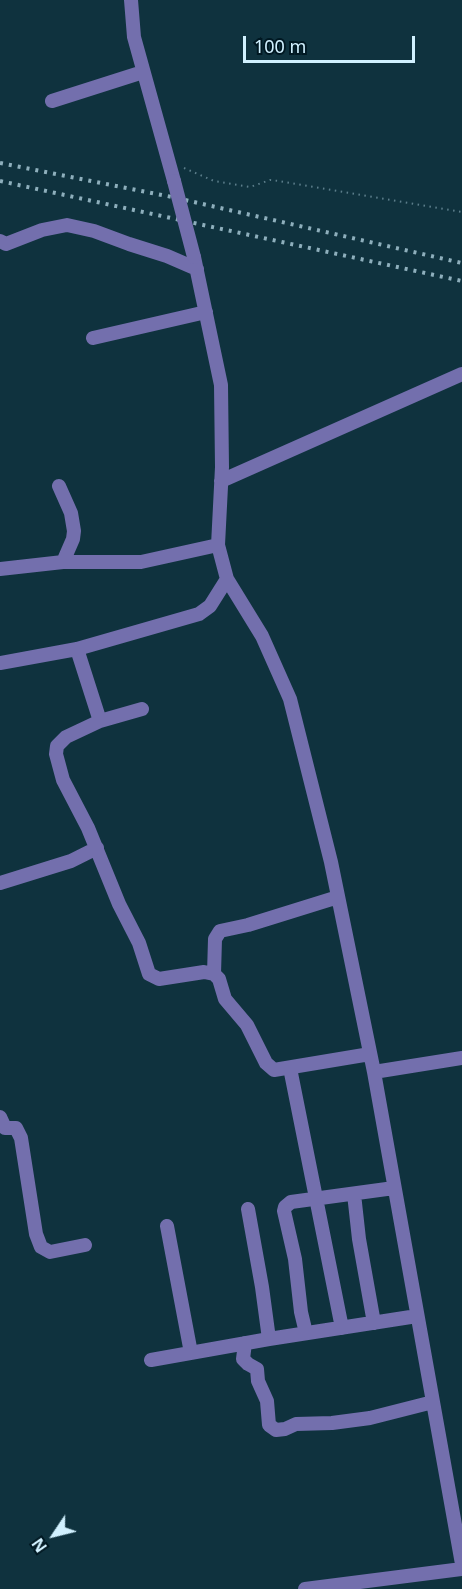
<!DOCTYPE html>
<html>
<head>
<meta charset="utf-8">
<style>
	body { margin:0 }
	#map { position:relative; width:462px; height:1589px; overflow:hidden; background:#0f323e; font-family:"Noto Sans",sans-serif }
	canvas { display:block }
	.north { position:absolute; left:24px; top:1505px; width:60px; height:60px; -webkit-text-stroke:4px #001822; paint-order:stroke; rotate:235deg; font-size:16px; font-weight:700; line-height:24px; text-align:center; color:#d1f1ff }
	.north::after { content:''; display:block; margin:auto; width:21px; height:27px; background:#d1f1ff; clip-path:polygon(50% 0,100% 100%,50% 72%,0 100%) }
	.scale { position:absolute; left:243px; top:36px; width:172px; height:27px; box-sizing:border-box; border:3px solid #d1f1ff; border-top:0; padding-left:8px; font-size:18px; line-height:21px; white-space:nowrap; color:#d1f1ff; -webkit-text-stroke:4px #001822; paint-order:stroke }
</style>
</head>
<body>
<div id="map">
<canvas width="462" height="1589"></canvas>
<div class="north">N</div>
<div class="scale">100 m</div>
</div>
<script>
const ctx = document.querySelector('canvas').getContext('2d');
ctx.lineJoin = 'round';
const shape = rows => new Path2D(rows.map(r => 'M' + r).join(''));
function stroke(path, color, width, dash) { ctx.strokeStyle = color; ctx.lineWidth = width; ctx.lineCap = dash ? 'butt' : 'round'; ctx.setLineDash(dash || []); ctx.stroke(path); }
const path = shape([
	[184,168,214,181,250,187,270,180,279,181,462,212]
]);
const minor = shape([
	[131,0,134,37,174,181],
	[52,101,143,72],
	[0,241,6,244,42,230,67,225,94,231,129,244,167,256,197,269],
	[194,257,221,385,222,467,218,545,227,579,262,636,290,699,331,862,374,1072,462,1564],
	[93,338,206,312],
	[221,481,462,374],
	[59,486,71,513,74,531,73,539,63,562],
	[0,569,63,562,141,562,218,545],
	[77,649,100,721],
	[0,663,77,649,199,614,210,606,227,579],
	[142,709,100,721,66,737,57,746,56,754,63,780,88,828,119,904,139,943,149,974,159,979,204,972,214,974,219,979,225,999,247,1025,266,1063,274,1070,370,1054],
	[0,883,71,861,97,848],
	[214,974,215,939,220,931,248,925,338,897],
	[290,1068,342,1328],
	[374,1072,462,1058],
	[0,1117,5,1128,16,1128,21,1138,36,1234,41,1247,50,1252,85,1245],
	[354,1194,359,1239,374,1323],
	[248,1209,262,1287,269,1339],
	[167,1226,191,1353],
	[306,1333,301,1312,295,1259,284,1211,285,1207,291,1202,394,1188],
	[245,1343,243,1359,248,1364,257,1369,258,1381,267,1401,269,1425,276,1430,285,1429,296,1424,332,1423,370,1418,433,1402],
	[151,1360,269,1339,417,1316],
	[305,1589,462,1569]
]);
const rail = shape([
	[0,163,172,197,462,263],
	[0,181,462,281]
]);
const minorBridge = shape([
	[174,181,194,257]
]);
stroke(path, '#5c7e8b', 2, [1.5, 4.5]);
stroke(minor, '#736fad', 14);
stroke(rail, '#8eafbc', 4, [3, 6]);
stroke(minorBridge, '#736fad', 14);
</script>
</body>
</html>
